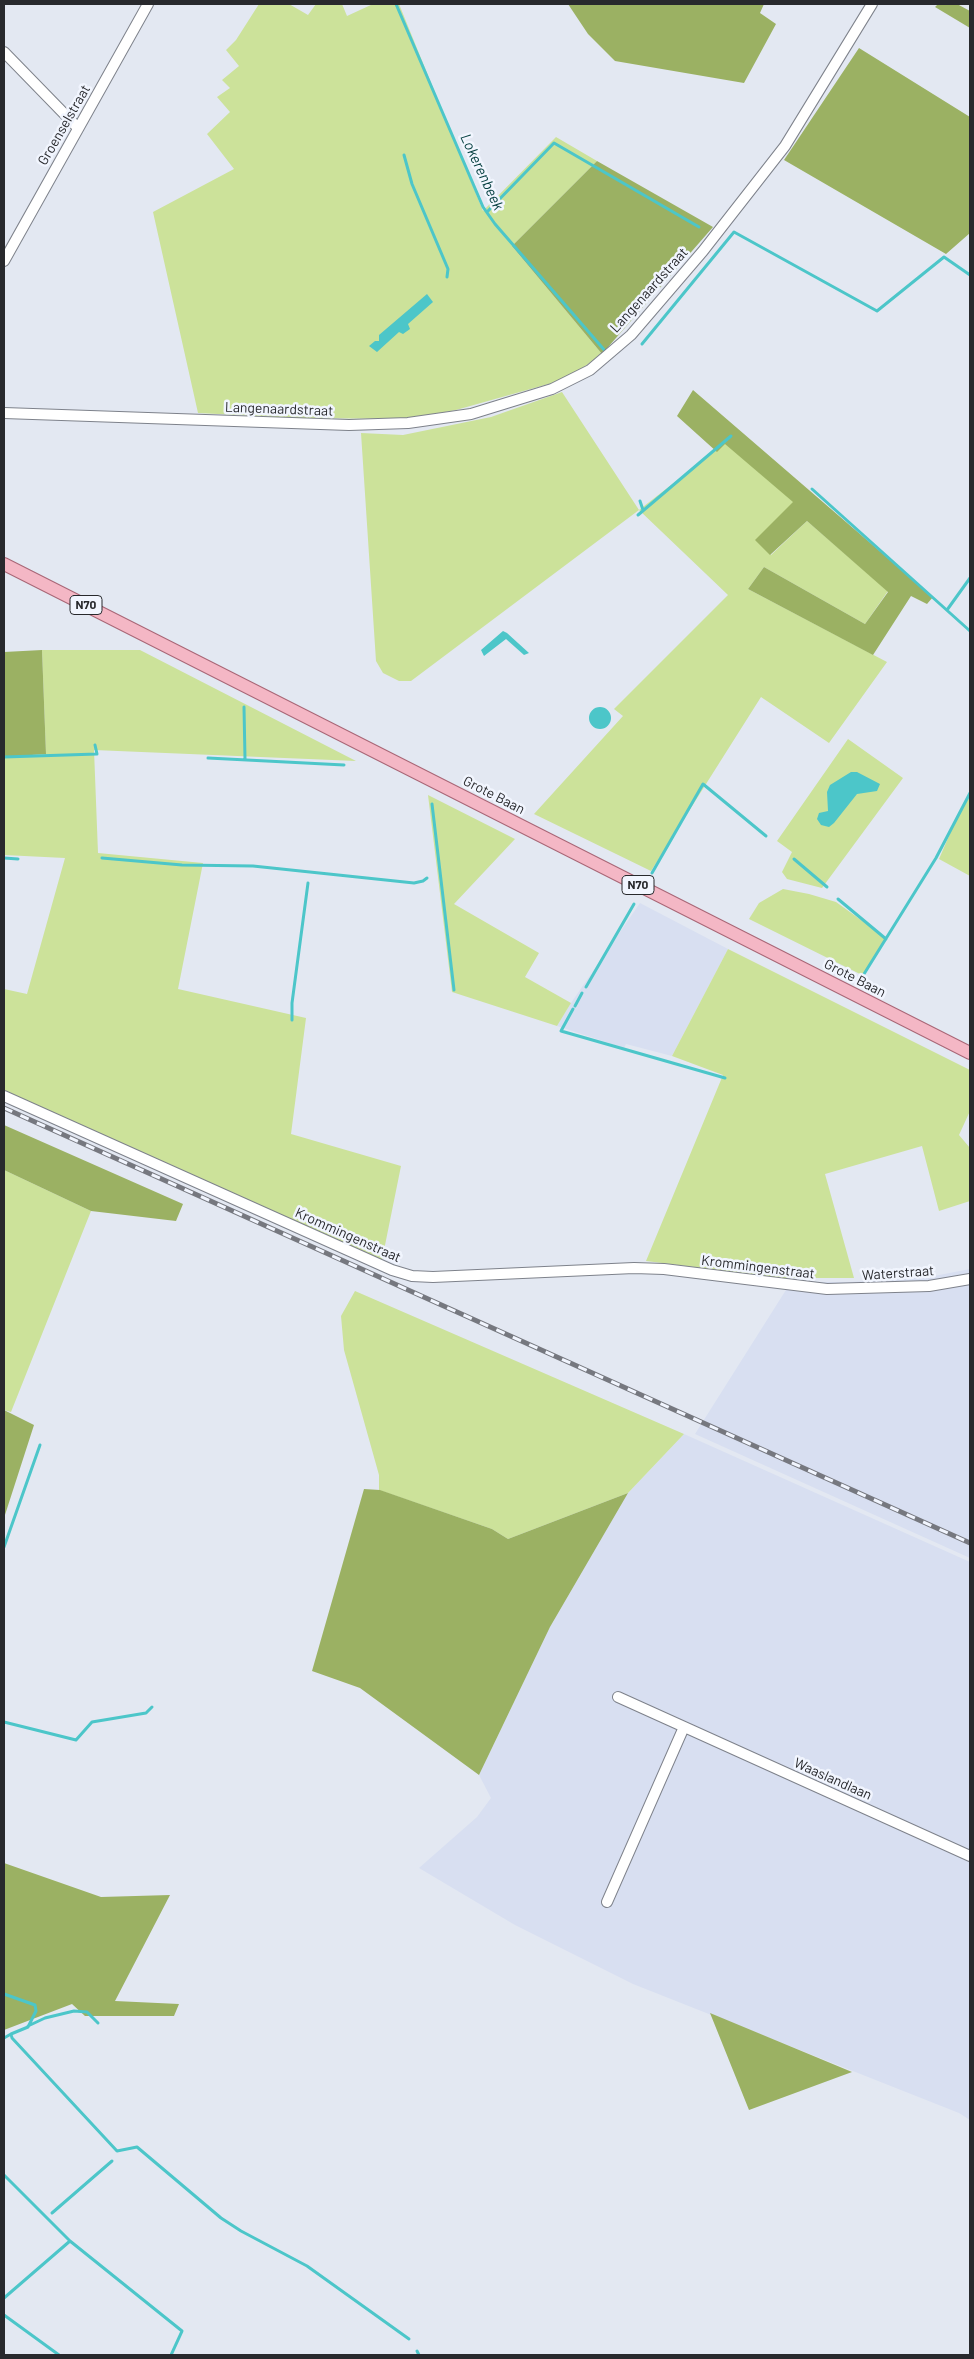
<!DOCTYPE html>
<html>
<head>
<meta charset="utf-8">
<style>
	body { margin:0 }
	#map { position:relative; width:974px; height:2359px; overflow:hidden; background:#e3e8f2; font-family:Barlow,sans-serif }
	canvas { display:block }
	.frame { position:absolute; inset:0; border:5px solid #28292d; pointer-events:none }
</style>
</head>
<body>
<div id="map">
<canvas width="974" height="2359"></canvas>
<div class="frame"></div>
</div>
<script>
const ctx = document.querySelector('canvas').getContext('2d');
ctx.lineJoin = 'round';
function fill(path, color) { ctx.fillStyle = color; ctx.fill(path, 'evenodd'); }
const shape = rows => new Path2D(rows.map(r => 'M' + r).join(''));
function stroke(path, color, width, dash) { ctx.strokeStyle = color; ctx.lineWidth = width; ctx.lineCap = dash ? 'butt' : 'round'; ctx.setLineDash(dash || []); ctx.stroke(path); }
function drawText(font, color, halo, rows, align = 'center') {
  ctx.font = font + ' Barlow,sans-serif'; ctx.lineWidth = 5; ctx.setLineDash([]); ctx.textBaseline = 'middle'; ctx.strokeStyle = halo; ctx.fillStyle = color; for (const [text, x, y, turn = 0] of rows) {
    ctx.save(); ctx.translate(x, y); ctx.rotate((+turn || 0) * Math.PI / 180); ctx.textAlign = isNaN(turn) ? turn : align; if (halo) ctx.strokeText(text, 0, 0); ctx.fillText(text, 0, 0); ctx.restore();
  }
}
const built = shape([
	[640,903,728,949,672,1056,626,1044,624,1048,557,1026,571,1003],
	[970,1269,970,1558,695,1434,791,1282,851,1282,929,1277],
	[684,1434,970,1562,970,2120,959,2113,633,1984,515,1925,419,1868,477,1817,491,1798,479,1775,550,1627,628,1493]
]);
const green = shape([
	[259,4,289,4,308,15,316,4,342,4,347,16,373,4,399,4,483,211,556,137,597,161,512,246,602,354,577,372,552,383,456,410,408,419,295,418,198,413,153,212,234,169,207,134,230,112,217,97,230,88,222,80,239,66,226,50,236,40],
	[562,392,639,510,725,443,794,502,756,540,771,555,807,521,888,591,865,624,764,567,748,589,887,662,829,743,761,697,651,871,534,814,623,716,614,709,728,595,639,510,411,681,399,681,383,673,376,661,361,433,403,435,491,417],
	[42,650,140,650,356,761,94,750,98,853,203,863,178,989,306,1018,291,1134,401,1166,382,1260,4,1091,4,989,27,994,65,858,4,855,4,757,46,754],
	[848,739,903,778,822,888,787,879,782,872,792,852,777,841],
	[970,794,970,876,939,859,958,815],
	[428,795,515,839,454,904,539,953,525,977,571,1003,557,1026,452,992],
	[783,889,809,894,836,902,886,938,864,976,749,919,759,903],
	[728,949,970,1070,970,1111,959,1135,970,1148,970,1201,939,1211,922,1146,825,1174,854,1278,782,1278,646,1261,723,1075,672,1056],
	[4,1170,91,1211,11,1412,4,1410],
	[355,1291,684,1434,628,1493,508,1539,492,1529,379,1490,379,1475,344,1350,341,1316]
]);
const forest = shape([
	[568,4,764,4,760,13,776,24,744,83,615,61,588,34],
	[938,4,957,4,970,11,970,28,935,7],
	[859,48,970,117,970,233,946,254,784,160],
	[597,161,713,227,602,354,512,246],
	[693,390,933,597,927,604,911,596,873,655,748,589,764,567,865,624,888,592,807,521,770,555,755,540,793,502,725,444,717,452,677,416],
	[42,650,46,754,4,757,4,652],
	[4,1125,183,1204,176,1221,91,1211,4,1170],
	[4,1410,34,1425,4,1518],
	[364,1489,380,1490,492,1529,508,1539,628,1493,550,1627,479,1775,360,1688,312,1671],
	[4,1863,101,1897,170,1895,115,2001,179,2004,174,2016,85,2016,72,2004,4,2030],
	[710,2013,852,2072,749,2110]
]);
const water = shape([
	[427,294,433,302,408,324,410,329,403,334,399,332,377,352,369,346,375,341,379,341,379,335],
	[503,631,507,633,529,653,524,655,506,639,484,656,481,650],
	'589 718a11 11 0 1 1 22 0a11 11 0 1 1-22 0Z',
	[851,772,857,772,880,784,877,791,857,794,834,823,829,827,821,825,817,819,819,813,828,811,827,792,830,785]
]);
const stream = shape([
	[396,4,483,207,495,224,606,352],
	[404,155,412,184,448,269,447,277],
	[487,212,554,143,699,227],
	[642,344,734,232,877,311,944,257,970,275],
	[812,489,970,631],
	[640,501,643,510],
	[638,515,731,436],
	[947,610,970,578],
	[244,707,245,759],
	[4,757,97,754,95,745],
	[208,758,344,765],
	[432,804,454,990],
	[4,858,18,859],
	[102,858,182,865,253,866,414,883,423,881,427,878],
	[794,859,827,887],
	[652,873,703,784,766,836],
	[838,899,886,939],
	[864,974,936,858,970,793],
	[586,987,634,904],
	[575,1006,582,993],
	[573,1009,561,1031,725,1078],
	[292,1020,292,1003,308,883],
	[4,1547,40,1445],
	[4,1722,76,1740,92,1722,146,1713,152,1707],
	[4,1994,35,2005,36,2011,28,2027,11,2034,12,2038,117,2151,137,2147,221,2218,241,2231,307,2266,409,2339],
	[28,2026,45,2018,74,2011,87,2012,98,2023],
	[4,2038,11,2034],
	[4,2175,70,2241,4,2298],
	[52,2213,112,2161],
	[70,2241,182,2331,171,2355],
	[4,2315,59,2355],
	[417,2351,419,2355]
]);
const minor = shape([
	[4,52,78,128],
	[4,261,148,4],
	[4,413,349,425,408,423,471,414,552,389,590,370,631,335,703,251,785,146,872,4],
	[4,1096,392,1270,412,1276,433,1277,634,1268,664,1269,827,1289,929,1286,970,1279],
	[618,1697,970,1856],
	[607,1902,684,1727]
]);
const major = shape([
	[4,564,970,1053]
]);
const rail = shape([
	[4,1108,970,1543]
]);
const shields = [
	[86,605,32],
	[638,885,32]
];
const shieldNames = [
	["N70",86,605],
	["N70",638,885]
];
const streetNames = [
	["Groenselstraat",64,125,-60],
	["Langenaardstraat",649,290,-48],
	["Langenaardstraat",279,409,2],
	["Grote Baan",494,795,27],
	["Grote Baan",855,978,27],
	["Krommingenstraat",348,1235,24],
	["Krommingenstraat",758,1267,7],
	["Waterstraat",898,1273,-4],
	["Waaslandlaan",833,1779,24]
];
const waterNames = [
	["Lokerenbeek",482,172,65]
];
fill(built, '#d8dff1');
fill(green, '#cce29a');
fill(forest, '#9bb163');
fill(water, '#4cc6c9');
stroke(stream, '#4cc6c9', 3);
stroke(minor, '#7e828b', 12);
stroke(major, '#a86676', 14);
stroke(minor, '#fff', 10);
stroke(major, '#f4b7c5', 12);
stroke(rail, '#76787f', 5);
stroke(rail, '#f1f5fe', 3, [9]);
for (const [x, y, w] of shields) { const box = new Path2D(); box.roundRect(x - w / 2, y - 9.5, w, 19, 4); ctx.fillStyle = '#f1f5fe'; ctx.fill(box); stroke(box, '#28292d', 1); }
drawText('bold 12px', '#28292d', null, shieldNames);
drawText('14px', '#28292d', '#f1f5fe', streetNames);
drawText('italic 15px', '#074142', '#f1f5fe', waterNames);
</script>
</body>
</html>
